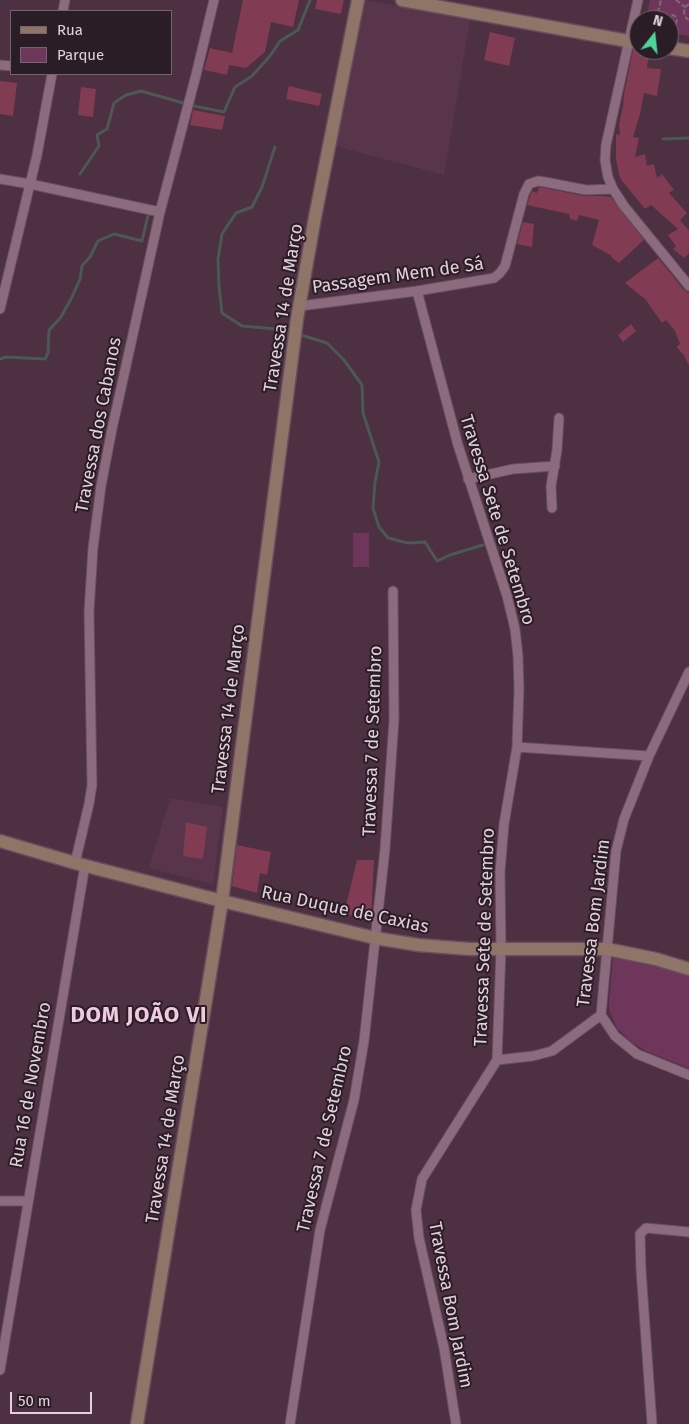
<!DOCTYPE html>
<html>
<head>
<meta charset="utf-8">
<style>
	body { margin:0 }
	#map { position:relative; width:689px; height:1424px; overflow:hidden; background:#4d3042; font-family:"Fira Sans",sans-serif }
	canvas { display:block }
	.legend { position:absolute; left:10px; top:10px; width:162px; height:65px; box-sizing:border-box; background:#2a1d25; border:1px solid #74646d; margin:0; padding:6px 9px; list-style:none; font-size:15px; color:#e2cfda }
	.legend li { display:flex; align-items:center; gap:10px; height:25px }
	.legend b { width:25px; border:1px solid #74646d }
	.north { position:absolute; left:629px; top:10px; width:50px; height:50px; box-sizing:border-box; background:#2a1d25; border:1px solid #74646d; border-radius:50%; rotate:16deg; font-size:14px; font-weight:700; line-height:20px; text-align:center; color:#e2cfda }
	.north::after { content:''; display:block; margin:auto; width:18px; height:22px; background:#4ed399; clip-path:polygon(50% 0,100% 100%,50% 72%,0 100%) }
	.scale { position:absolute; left:10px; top:1392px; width:82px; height:22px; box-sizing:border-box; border:2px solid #e2cfda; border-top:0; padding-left:6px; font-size:15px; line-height:18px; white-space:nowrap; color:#e2cfda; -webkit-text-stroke:4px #2a1d25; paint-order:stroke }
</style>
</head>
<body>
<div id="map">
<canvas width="689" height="1424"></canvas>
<ul class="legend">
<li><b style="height:6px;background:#8f7468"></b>Rua</li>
<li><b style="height:14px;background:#6f365c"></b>Parque</li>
</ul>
<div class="north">N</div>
<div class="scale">50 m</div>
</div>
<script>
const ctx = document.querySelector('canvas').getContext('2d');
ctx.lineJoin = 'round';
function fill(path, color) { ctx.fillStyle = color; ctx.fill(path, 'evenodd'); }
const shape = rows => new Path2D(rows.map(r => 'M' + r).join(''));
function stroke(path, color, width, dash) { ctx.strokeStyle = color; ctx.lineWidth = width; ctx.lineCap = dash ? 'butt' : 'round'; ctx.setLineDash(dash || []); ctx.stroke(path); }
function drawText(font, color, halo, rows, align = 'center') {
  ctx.font = font + ' "Fira Sans",sans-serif'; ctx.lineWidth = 4; ctx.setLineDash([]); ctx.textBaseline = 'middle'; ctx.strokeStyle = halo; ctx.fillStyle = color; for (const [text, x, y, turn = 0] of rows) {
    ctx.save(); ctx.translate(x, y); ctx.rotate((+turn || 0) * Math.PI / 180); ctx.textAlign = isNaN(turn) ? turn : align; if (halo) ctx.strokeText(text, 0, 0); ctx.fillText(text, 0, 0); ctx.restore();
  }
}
const built = shape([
	[364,0,470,20,444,175,336,146],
	[170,798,223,807,213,884,149,868]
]);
const green = shape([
	[650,0,689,0,689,36,669,33,669,20,646,20],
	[353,533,369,533,369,567,353,567],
	[613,958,689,970,689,1068,646,1051,630,1041,617,1028,610,1012,609,1004]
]);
const stream = shape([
	[663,139,689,138],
	[275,147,262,187,252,207,236,213,222,234,218,259,219,287,222,313,242,326,276,329,288,332],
	[80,174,99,146,97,135,107,129,114,103,126,95,141,91,194,106,224,112,235,87,252,76,270,56,280,41,298,30,310,0],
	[301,335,327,343,344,360,362,385,363,413,379,462,375,482,373,508,379,527,388,538,408,543,425,542,437,561,450,555,483,545],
	[0,359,6,357,45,359,48,353,49,330,61,317,72,297,80,279,82,266,90,257,98,241,114,234,142,241,149,211]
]);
const building = shape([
	[243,0,299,0,293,27,271,22,265,52,246,68,229,65,227,75,204,70,210,48,232,53],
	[317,0,344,0,341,14,315,9],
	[490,32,515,38,509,66,484,60],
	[633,50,649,50,647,68,661,69,657,96,644,93,640,114,633,137,639,138,635,157,645,154,647,166,654,164,657,178,662,174,674,190,669,193,687,213,680,220,689,231,689,253,684,258,673,249,676,246,668,235,678,229,651,205,645,209,622,181,618,173,619,173,616,160,616,134,620,135,619,125,623,106,624,94],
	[0,81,17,83,13,116,0,114],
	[289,86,322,94,319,106,286,99],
	[81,87,96,89,93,117,78,115],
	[193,110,225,116,222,130,190,125],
	[539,187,585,196,603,196,611,197,644,240,619,263,611,257,612,256,592,245,599,220,579,215,577,221,570,219,569,214,527,205,532,191,537,193],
	[523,222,534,224,532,247,517,244],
	[658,258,684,290,689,293,689,366,684,355,676,347,680,344,675,331,666,320,662,323,645,299,625,283],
	[631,324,636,331,623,342,618,335],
	[186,822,207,827,203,859,183,856],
	[237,845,271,852,267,875,260,873,257,893,232,886],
	[357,860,374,860,371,919,344,914]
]);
const path = shape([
	[676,0,685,7],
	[689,4,685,7,684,13,686,18,689,20],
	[656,20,661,0],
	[666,20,672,15,675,16,677,19,675,30]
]);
const street = shape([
	[638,0,606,145,605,160,608,177,613,189,624,206,689,286],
	[63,11,65,0],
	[0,65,11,66],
	[0,179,30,184,160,212],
	[417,291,458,445,507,596,515,629,518,656,519,689,517,747,504,824,500,872,501,949,497,1060],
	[300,306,417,291,494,278,500,273,505,266,524,194,529,184,538,181,545,182,586,190,613,189],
	[0,309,37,155,52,74],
	[468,479,513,469,555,466],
	[552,508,551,486,557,450,559,418],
	[517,747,649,756],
	[75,863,89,804,92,785,89,612,93,548,101,486,112,429,160,212,196,75,214,0],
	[601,1015,615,1036,637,1054,689,1075],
	[0,1201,28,1201],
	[0,1370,85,865],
	[290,1424,320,1230,354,1100,364,1041,385,849,394,720,393,591],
	[456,1424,444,1348,419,1238,416,1210,422,1179,497,1060,533,1056,552,1051,601,1015,616,851,624,819,649,756,689,672],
	[652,1424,641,1270,640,1234,646,1228,689,1232]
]);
const secondary = shape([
	[402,0,639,43],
	[669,48,689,51],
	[0,841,75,863,222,901,375,938,418,945,469,949,607,949,656,959,689,969],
	[137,1424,222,901,297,319,315,217,358,0]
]);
const streetNames = [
	["Passagem Mem de Sá",398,276,-8],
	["Travessa 14 de Março",284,308,-81],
	["Travessa dos Cabanos",99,425,-79],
	["Travessa Sete de Setembro",497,520,73],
	["Travessa 14 de Março",229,709,-83],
	["Travessa 7 de Setembro",373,741,-88],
	["Rua Duque de Caxias",345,910,12],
	["Travessa Bom Jardim",594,923,-83],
	["Travessa Sete de Setembro",485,937,-88],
	["Rua 16 de Novembro",31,1085,-80],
	["Travessa 14 de Março",166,1139,-81],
	["Travessa 7 de Setembro",325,1139,-77],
	["Travessa Bom Jardim",450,1305,79]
];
const districtNames = [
	["DOM JOÃO VI",139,1016]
];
fill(built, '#59354c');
fill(green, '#6f365c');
stroke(stream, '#4b5853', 3);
fill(building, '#813b52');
stroke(street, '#674e5e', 11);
stroke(secondary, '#674e5e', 15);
stroke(path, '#826978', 2, [5, 2.5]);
stroke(street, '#8c6b7f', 9);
stroke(secondary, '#8f7468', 12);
drawText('18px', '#e2cfda', '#2a1d25', streetNames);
ctx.letterSpacing = '1px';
drawText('bold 22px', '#efcae1', '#2a1d25', districtNames);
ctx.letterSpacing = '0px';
</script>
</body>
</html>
